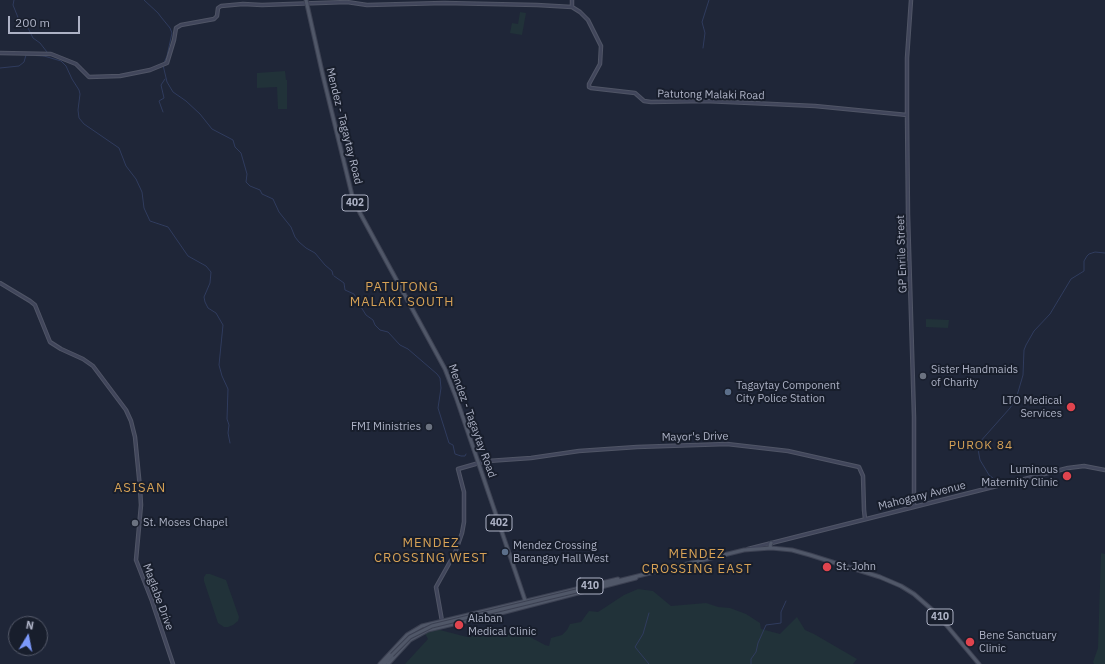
<!DOCTYPE html>
<html>
<head>
<meta charset="utf-8">
<style>
	body { margin:0 }
	#map { position:relative; width:1105px; height:664px; overflow:hidden; background:#1f2638; font-family:"IBM Plex Sans",sans-serif }
	canvas { display:block }
	.north { position:absolute; left:8px; top:616px; width:40px; height:40px; box-sizing:border-box; background:#181e2c; border:1px solid #545969; border-radius:50%; rotate:10deg; font-size:11px; font-weight:700; line-height:16px; text-align:center; color:#adb2c5 }
	.north::after { content:''; display:block; margin:auto; width:14px; height:18px; background:#7c99fb; clip-path:polygon(50% 0,100% 100%,50% 72%,0 100%) }
	.scale { position:absolute; left:8px; top:16px; width:72px; height:18px; box-sizing:border-box; border:2px solid #adb2c5; border-top:0; padding-left:5px; font-size:12px; line-height:14px; white-space:nowrap; color:#adb2c5; -webkit-text-stroke:3px #181e2c; paint-order:stroke }
</style>
</head>
<body>
<div id="map">
<canvas width="1105" height="664"></canvas>
<div class="north">N</div>
<div class="scale">200 m</div>
</div>
<script>
const ctx = document.querySelector('canvas').getContext('2d');
ctx.lineJoin = 'round';
function fill(path, color) { ctx.fillStyle = color; ctx.fill(path, 'evenodd'); }
const shape = rows => new Path2D(rows.map(r => 'M' + r).join(''));
function stroke(path, color, width, dash) { ctx.strokeStyle = color; ctx.lineWidth = width; ctx.lineCap = dash ? 'butt' : 'round'; ctx.setLineDash(dash || []); ctx.stroke(path); }
function drawText(font, color, halo, rows, align = 'center') {
  ctx.font = font + ' "IBM Plex Sans",sans-serif'; ctx.lineWidth = 4; ctx.setLineDash([]); ctx.textBaseline = 'middle'; ctx.strokeStyle = halo; ctx.fillStyle = color; for (const [text, x, y, turn = 0] of rows) {
    ctx.save(); ctx.translate(x, y); ctx.rotate((+turn || 0) * Math.PI / 180); ctx.textAlign = isNaN(turn) ? turn : align; if (halo) ctx.strokeText(text, 0, 0); ctx.fillText(text, 0, 0); ctx.restore();
  }
}
const green = shape([
	[520,12,526,13,522,35,510,33,512,23,518,24],
	[285,71,286,80,287,80,287,109,278,109,277,87,257,88,257,73],
	[926,319,949,320,948,328,926,327],
	[1101,553,1105,554,1105,664,1094,664,1093,662,1098,648],
	[206,574,210,574,226,580,239,617,238,621,233,625,228,627,224,627,218,623,204,581,204,577],
	[638,589,653,591,671,606,706,603,718,607,730,608,746,614,760,623,761,629,780,634,797,617,805,630,814,634,857,659,853,664,405,664,428,639,424,632,438,628,440,630,467,637,499,631,528,636,545,645,549,646,551,638,562,635,567,630,570,624,581,622,589,611,598,612,624,595]
]);
const stream = shape([
	[144,0,158,13,161,17,170,28,172,33,167,56,163,65,167,82,173,92,186,101,200,114,212,129,233,140,235,147,241,153,247,174,246,182,250,186,260,190,262,194,273,199,279,212,291,227,295,237,299,242,306,248,315,253,325,265,332,271,333,275],
	[703,48,705,33,702,22,709,0],
	[44,56,61,61,66,66,72,79,79,90,80,94,78,110,79,118,84,124,119,148,126,166,136,179,142,192,144,208,150,221,168,227,188,256,206,266,211,272,210,283,204,297,205,302,208,308,216,313,223,325,219,365,222,376,228,389,227,419,229,425,228,433,230,443],
	[0,68,19,66,24,62,26,55,44,56,47,52,40,43,33,38,26,24,19,20,13,5,14,0],
	[163,112,159,101,164,98,161,85,165,79],
	[334,276,344,283,345,290,354,294,361,307,366,315,373,320,375,325,380,330,388,332,400,345,408,349,437,374,440,378,441,388,438,408,449,443,453,445,455,454,461,456,465,456,466,454],
	[998,482,989,475,980,460,978,449,979,443,1010,408,1016,399,1023,375,1024,350,1026,345,1034,331,1050,314,1071,279,1084,271,1084,261,1087,256,1089,254,1095,252,1105,253],
	[649,664,635,647,643,634,649,613],
	[751,664,751,659,756,652,758,643,766,625,781,623,781,612,786,601]
]);
const secondary = shape([
	[572,0,572,7],
	[911,0,907,58,907,115,908,215,914,417,914,507],
	[0,53,51,54,76,64,89,77,120,76,150,70,167,63,174,40,176,28,181,25,214,19,217,16,218,8,221,6,243,4,262,5,347,2,367,5,444,3,537,5,572,7,580,12,588,20,601,46,600,64,589,84,589,87,591,88,635,93,644,101,651,102,705,101,750,103,815,106,907,115],
	[0,283,30,301,35,305,50,342,61,349,83,359,93,366,126,410,131,421,135,437,140,488,141,505,136,560,152,601,173,664],
	[748,549,1068,468,1084,466,1105,470],
	[442,621,436,587,455,553,462,533,464,522,464,492,458,469,479,463,488,461,531,458,579,451,637,447,727,444,788,451,859,467,863,476,864,510,865,519]
]);
const primary = shape([
	[306,0,323,76,352,195,360,213,445,369,456,397,527,606],
	[771,548,770,546,771,543],
	[597,586,744,550,771,548,792,550,810,555,880,577,901,586,914,594,937,614,979,664],
	[380,664,407,635,422,626,618,579],
	[384,664,392,655],
	[388,664,410,640,428,630,505,612,636,578]
]);
const primaryBridge = shape([
	[392,655,410,637,432,626,597,586]
]);
const markers = [
	[923,376,4,"#6b7280"],
	[728,392,4,"#5c6f8a"],
	[1071,407,5,"#e0444e"],
	[429,427,4,"#6b7280"],
	[1067,476,5,"#e0444e"],
	[135,523,4,"#6b7280"],
	[505,552,4,"#5c6f8a"],
	[827,567,5,"#e0444e"],
	[459,625,5,"#e0444e"],
	[970,642,5,"#e0444e"]
];
const shields = [
	[355,203,26],
	[499,523,26],
	[590,586,26],
	[940,617,26]
];
const shieldNames = [
	["402",355,203],
	["402",499,523],
	["410",590,586],
	["410",940,617]
];
const streetNames = [
	["Patutong Malaki Road",711,95,1],
	["Mendez - Tagaytay Road",344,126,76],
	["GP Enrile Street",902,254,-92],
	["Mendez - Tagaytay Road",472,421,70],
	["Mayor's Drive",695,437,-1],
	["Mahogany Avenue",922,496,-14],
	["Maglabe Drive",158,597,70]
];
const poiNames = [
	["Sister Handmaids",931,370],
	["of Charity",931,383],
	["Tagaytay Component",736,386],
	["City Police Station",736,399],
	["LTO Medical",1062,401,"right"],
	["Services",1062,414,"right"],
	["FMI Ministries",421,427,"right"],
	["Luminous",1058,470,"right"],
	["Maternity Clinic",1058,483,"right"],
	["St. Moses Chapel",143,523],
	["Mendez Crossing",513,546],
	["Barangay Hall West",513,559],
	["St. John",836,567],
	["Alaban",468,619],
	["Medical Clinic",468,632],
	["Bene Sanctuary",979,636],
	["Clinic",979,649]
];
const neighbourhoodNames = [
	["PUROK 84",981,446]
];
const quarterNames = [
	["PATUTONG",402,287],
	["MALAKI SOUTH",402,302],
	["ASISAN",140,488],
	["MENDEZ",431,543],
	["CROSSING WEST",431,558],
	["MENDEZ",697,554],
	["CROSSING EAST",697,569]
];
fill(green, '#213239');
stroke(stream, '#303c5e', 1);
stroke(secondary, '#505566', 4.5);
stroke(primary, '#3c4152', 5);
stroke(secondary, '#41465b', 2.5);
stroke(primary, '#505768', 3);
stroke(primaryBridge, '#3c4152', 5, []);
stroke(primaryBridge, '#505768', 3);
for (const [x, y, r, color] of markers) { const dot = new Path2D(); dot.arc(x, y, r, 0, 2 * Math.PI); ctx.fillStyle = color; ctx.fill(dot); stroke(dot, '#181e2c', 1.5); }
for (const [x, y, w] of shields) { const box = new Path2D(); box.roundRect(x - w / 2, y - 8, w, 16, 3); ctx.fillStyle = '#181e2c'; ctx.fill(box); stroke(box, '#adb2c5', 1); }
drawText('bold 10px', '#adb2c5', null, shieldNames);
drawText('11px', '#adb2c5', '#181e2c', streetNames);
drawText('11px', '#adb2c5', '#181e2c', poiNames, 'left');
ctx.letterSpacing = '1px';
drawText('12px', '#d7a256', '#181e2c', neighbourhoodNames);
ctx.letterSpacing = '0px';
ctx.letterSpacing = '1px';
drawText('13px', '#d7a256', '#181e2c', quarterNames);
ctx.letterSpacing = '0px';
</script>
</body>
</html>
